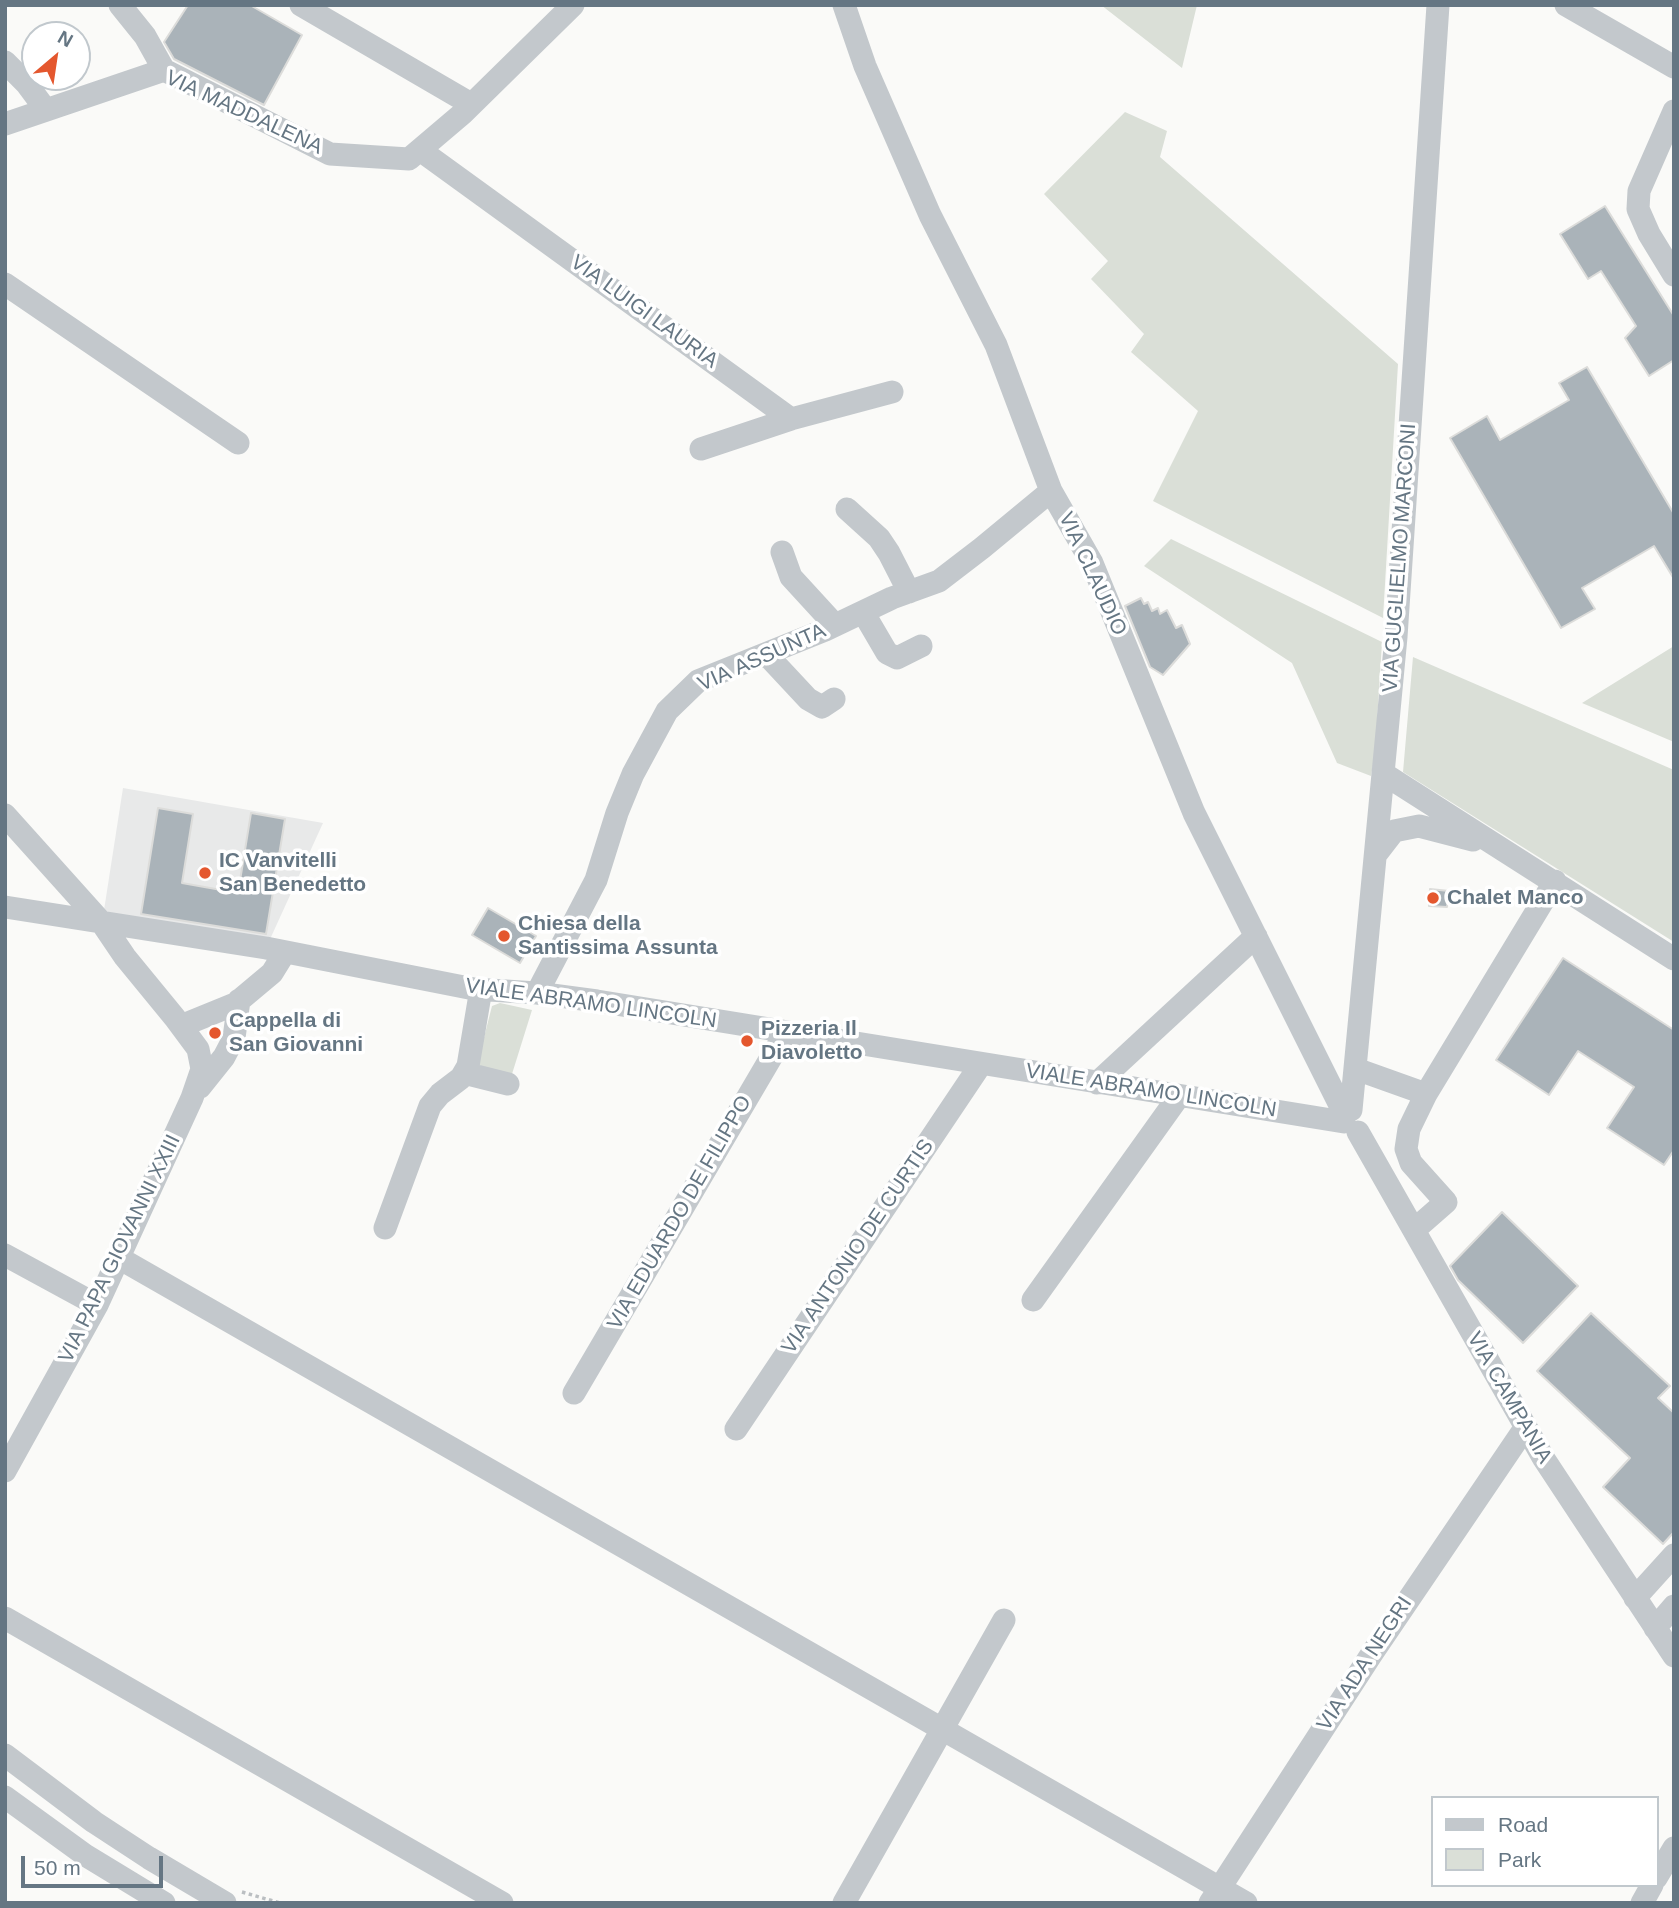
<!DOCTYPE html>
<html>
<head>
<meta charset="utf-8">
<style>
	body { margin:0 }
	#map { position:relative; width:1679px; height:1908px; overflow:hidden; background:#fafaf8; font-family:Arial,sans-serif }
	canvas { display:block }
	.frame { position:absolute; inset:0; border:7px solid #657683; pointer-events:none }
	.legend { position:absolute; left:1431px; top:1796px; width:228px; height:91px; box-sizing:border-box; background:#fff; border:2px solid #c1c8cd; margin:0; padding:9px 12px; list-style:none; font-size:21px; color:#657683 }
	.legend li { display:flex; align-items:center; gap:14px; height:35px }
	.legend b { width:35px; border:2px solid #c1c8cd }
	.north { position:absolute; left:21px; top:21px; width:70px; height:70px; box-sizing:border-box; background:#fff; border:2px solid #c1c8cd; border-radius:50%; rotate:29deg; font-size:19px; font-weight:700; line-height:28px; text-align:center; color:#657683 }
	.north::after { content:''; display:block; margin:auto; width:24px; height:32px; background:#e4572e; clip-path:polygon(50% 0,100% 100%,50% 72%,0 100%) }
	.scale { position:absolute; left:21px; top:1856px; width:142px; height:32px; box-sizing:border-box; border:4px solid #657683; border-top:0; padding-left:9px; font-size:21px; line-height:24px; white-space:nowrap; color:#657683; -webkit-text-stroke:5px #fff; paint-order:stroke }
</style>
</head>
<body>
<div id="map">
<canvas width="1679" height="1908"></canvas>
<div class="frame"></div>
<ul class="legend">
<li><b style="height:9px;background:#c3c8cc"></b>Road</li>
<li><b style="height:19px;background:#dadfd7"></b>Park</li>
</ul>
<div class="north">N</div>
<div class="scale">50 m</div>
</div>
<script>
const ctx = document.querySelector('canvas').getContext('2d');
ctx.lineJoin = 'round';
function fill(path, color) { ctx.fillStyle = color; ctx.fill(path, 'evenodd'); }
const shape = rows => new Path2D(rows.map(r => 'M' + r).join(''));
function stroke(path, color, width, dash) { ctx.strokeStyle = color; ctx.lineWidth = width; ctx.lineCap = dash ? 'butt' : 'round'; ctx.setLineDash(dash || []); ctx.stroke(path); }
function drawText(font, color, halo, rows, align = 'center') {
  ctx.font = font + ' Arial,sans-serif'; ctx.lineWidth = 7; ctx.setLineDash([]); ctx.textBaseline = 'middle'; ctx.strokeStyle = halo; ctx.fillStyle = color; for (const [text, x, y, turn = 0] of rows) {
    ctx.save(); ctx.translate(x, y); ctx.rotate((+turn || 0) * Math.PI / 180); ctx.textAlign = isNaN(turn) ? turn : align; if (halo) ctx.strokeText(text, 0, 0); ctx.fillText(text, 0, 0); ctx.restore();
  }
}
const built = shape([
	[123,788,323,823,266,948,102,923]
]);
const green = shape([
	[1101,5,1197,5,1182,68],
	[1125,112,1167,131,1160,157,1398,364,1383,618,1153,501,1198,411,1131,352,1144,334,1091,279,1108,261,1044,194],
	[1171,539,1382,642,1375,754,1371,776,1337,763,1292,663,1144,566],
	[1674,646,1674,742,1582,703],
	[1413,657,1674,770,1674,942,1403,772],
	[500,1003,532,1010,512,1074,477,1065,492,1006]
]);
const building = shape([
	[188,5,250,5,302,35,264,105,174,59,164,42,188,5],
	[1605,206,1674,316,1674,360,1649,376,1625,338,1636,326,1601,271,1588,279,1560,234,1605,206],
	[1587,367,1674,514,1674,579,1654,546,1582,588,1595,609,1561,628,1450,438,1487,416,1500,440,1569,400,1559,383,1587,367],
	[1141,598,1144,604,1148,602,1152,611,1158,608,1160,614,1167,610,1176,628,1182,625,1190,644,1163,675,1150,667,1125,606,1141,598],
	[158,808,193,814,182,883,238,893,251,813,285,819,266,934,141,914,158,808],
	[1430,889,1449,891,1447,907,1429,906,1430,889],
	[488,908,536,936,520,963,472,935,488,908],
	[1563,958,1674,1030,1674,1150,1664,1165,1607,1128,1634,1087,1578,1051,1549,1095,1496,1060,1563,958],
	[1502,1212,1578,1286,1523,1343,1458,1280,1450,1266,1502,1212],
	[1591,1313,1670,1386,1658,1398,1674,1413,1674,1532,1663,1544,1603,1487,1630,1458,1537,1371,1591,1313]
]);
const path = shape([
	[242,1892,280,1903]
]);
const minor = shape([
	[120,5,145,36,164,70],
	[301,5,471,104],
	[844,5,865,66,930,215,996,345,1051,491,1092,563,1194,813,1345,1115],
	[1566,5,1674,67],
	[5,62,26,83,46,110],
	[1674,111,1639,191,1638,209,1649,234,1674,275],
	[5,124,164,70,330,154,409,159,462,114,573,5],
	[420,150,791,419,701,449],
	[5,284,238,443],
	[791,419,892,392],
	[847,509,879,538,889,553,909,592],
	[782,552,791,577,835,625],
	[863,612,887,653,897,658,921,646],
	[766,654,808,699,822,707,834,699],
	[1384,774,1674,959],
	[5,815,102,923,125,957,175,1018,198,1049,202,1069,192,1098,97,1305,5,1471],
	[1377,853,1394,831,1419,826,1473,840],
	[5,907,266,948,474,989,537,993,597,1001,1344,1122],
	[537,993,596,880,617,813,633,774,667,711,698,681,825,630,892,598,939,581,982,548,1051,491],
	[181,1026,235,1004,272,973,285,952],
	[1356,1069,1426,1094,1555,881],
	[464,1073,508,1084],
	[1097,1083,1256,936],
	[200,1087,224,1057,234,1038,239,1000],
	[1351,1110,1396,637,1438,5],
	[1358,1132,1544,1459,1674,1656],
	[385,1228,430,1106,440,1094,461,1078,468,1066,481,989],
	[1414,1230,1446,1202,1411,1163,1406,1149,1409,1129,1426,1094],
	[5,1255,97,1305],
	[119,1258,1246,1903],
	[1033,1300,1179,1096],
	[574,1393,786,1032],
	[736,1429,981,1064],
	[1635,1598,1674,1555],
	[5,1618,502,1903],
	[1655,1628,1674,1606],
	[5,1755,94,1822,149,1858,225,1903],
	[5,1797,85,1855,164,1903],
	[1656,1878,1674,1848],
	[844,1903,1004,1620],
	[1210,1903,1371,1655,1525,1428],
	[1642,1903,1652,1885]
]);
const markers = [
	[205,873,7,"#e4572e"],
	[1433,898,7,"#e4572e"],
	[504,936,7,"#e4572e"],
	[215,1033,7,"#e4572e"],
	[747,1041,7,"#e4572e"]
];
const streetNames = [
	["VIA MADDALENA",244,113,25],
	["VIA LUIGI LAURIA",644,312,36],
	["VIA GUGLIELMO MARCONI",1400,558,-86],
	["VIA CLAUDIO",1092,574,65],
	["VIA ASSUNTA",762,658,-24],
	["VIALE ABRAMO LINCOLN",591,1004,8],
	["VIALE ABRAMO LINCOLN",1151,1091,9],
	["VIA EDUARDO DE FILIPPO",680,1213,-60],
	["VIA ANTONIO DE CURTIS",858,1247,-56],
	["VIA PAPA GIOVANNI XXIII",120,1249,-64],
	["VIA CAMPANIA",1509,1398,60],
	["VIA ADA NEGRI",1365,1664,-57]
];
const poiNames = [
	["IC Vanvitelli",219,861],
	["San Benedetto",219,885],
	["Chalet Manco",1447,898],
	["Chiesa della",518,924],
	["Santissima Assunta",518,948],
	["Cappella di",229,1021],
	["San Giovanni",229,1045],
	["Pizzeria Il",761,1029],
	["Diavoletto",761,1053]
];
fill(built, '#e8e9e9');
fill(green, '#dadfd7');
fill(building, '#aab3b9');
stroke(building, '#dcdcda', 2);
stroke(path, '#bbbfc2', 3.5, [3.5, 3.5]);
stroke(minor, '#c3c8cc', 23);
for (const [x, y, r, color] of markers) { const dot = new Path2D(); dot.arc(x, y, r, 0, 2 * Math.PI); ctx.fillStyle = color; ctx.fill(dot); stroke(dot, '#fff', 2.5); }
drawText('21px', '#657683', '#fff', streetNames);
drawText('bold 21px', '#657683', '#fff', poiNames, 'left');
</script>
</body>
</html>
